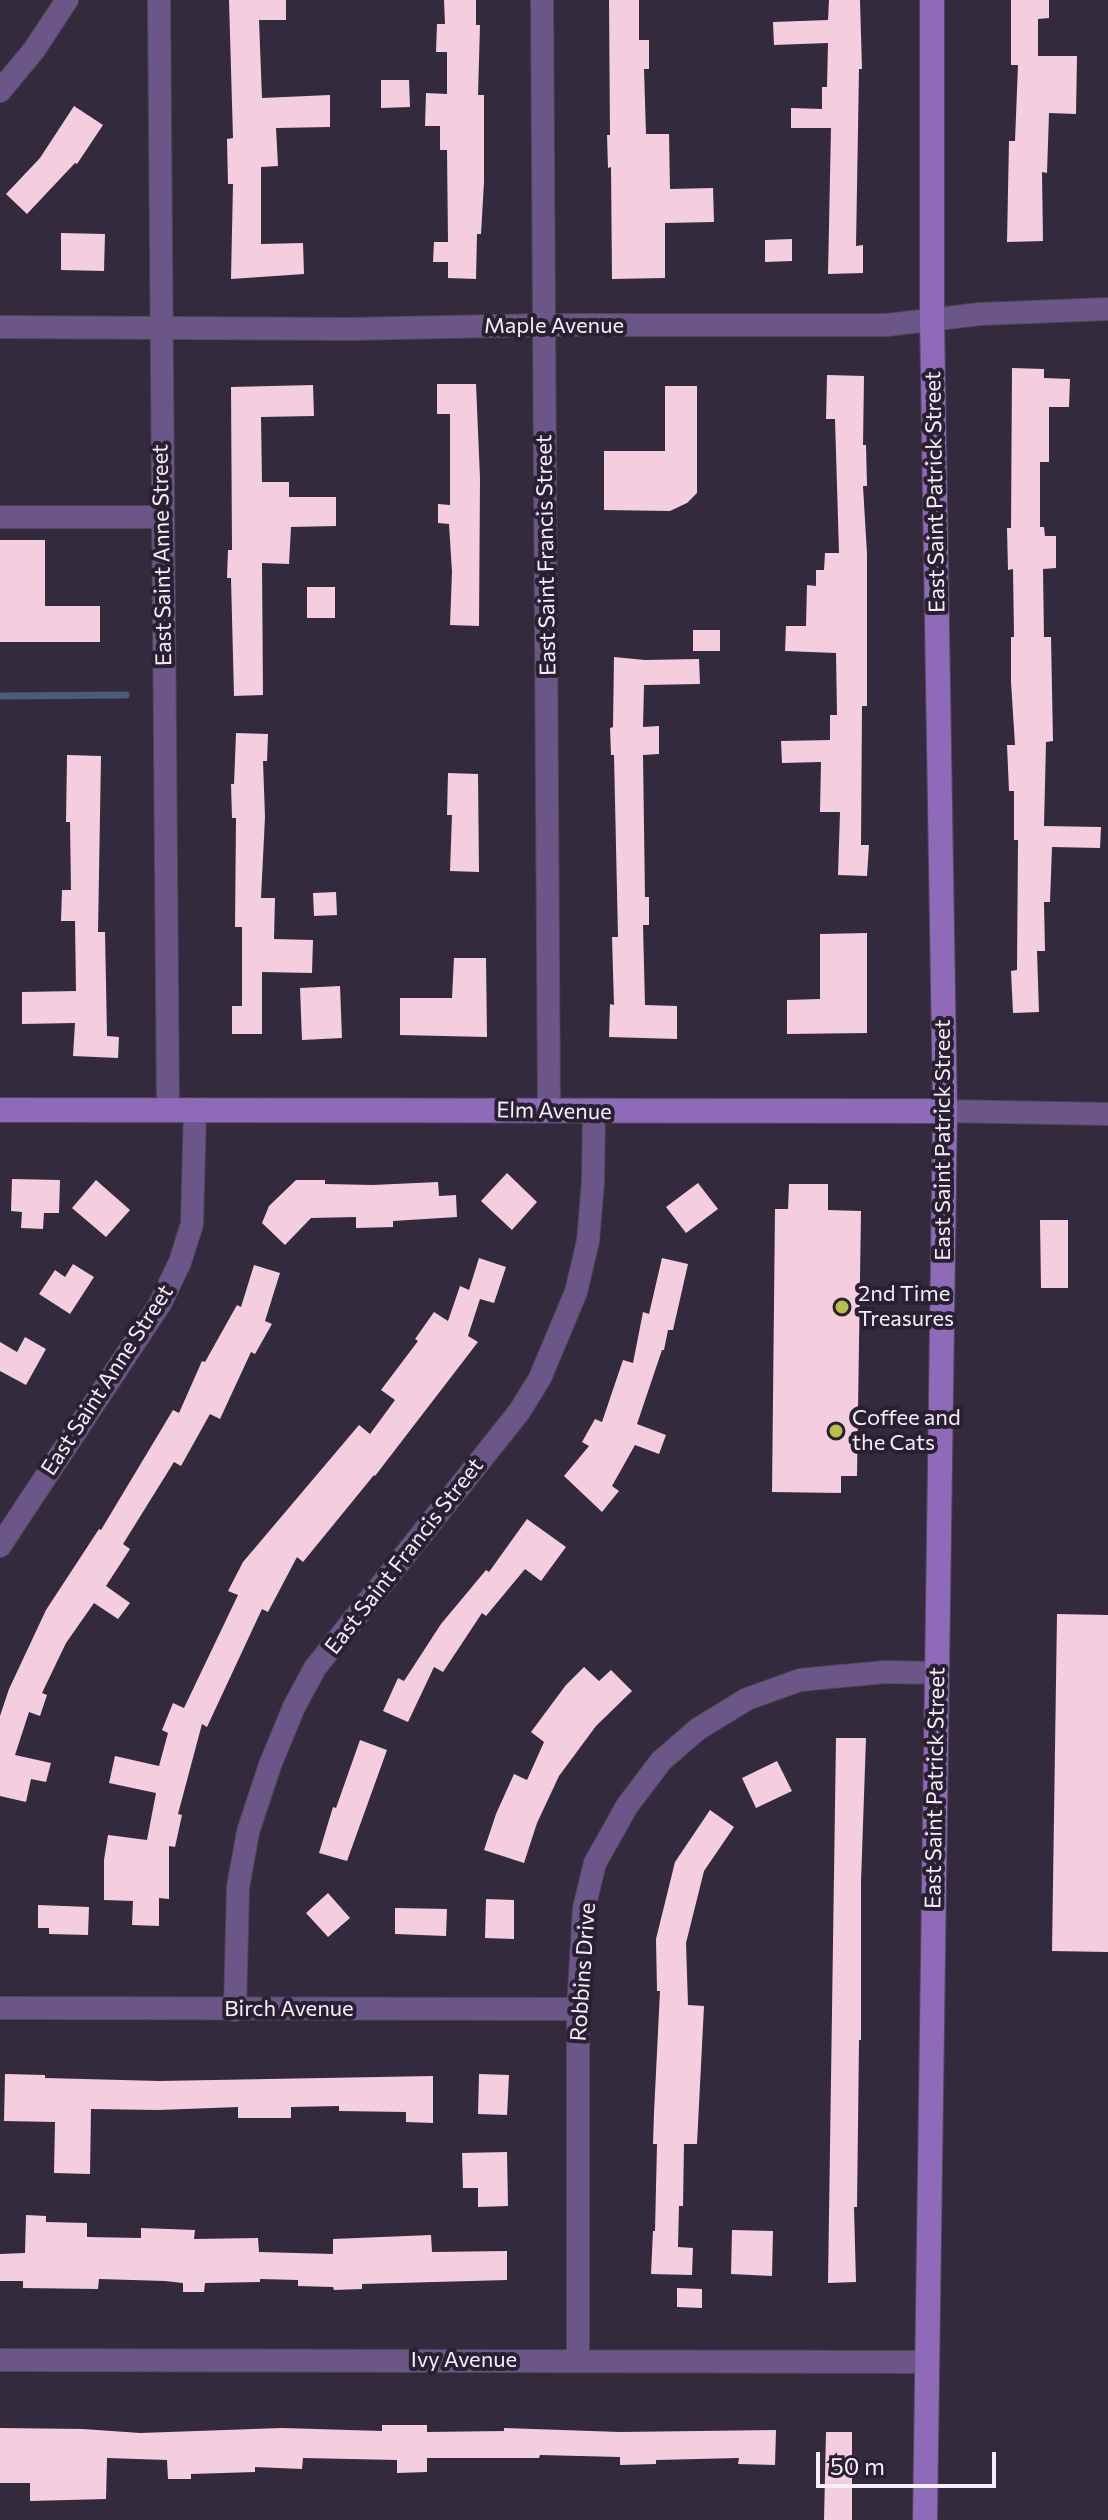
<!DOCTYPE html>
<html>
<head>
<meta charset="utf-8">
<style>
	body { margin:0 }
	#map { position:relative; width:1108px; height:2520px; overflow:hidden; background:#342a3d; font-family:Commissioner,sans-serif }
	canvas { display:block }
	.scale { position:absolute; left:816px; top:2452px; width:180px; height:36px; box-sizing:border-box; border:4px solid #f5effb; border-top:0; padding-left:10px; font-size:24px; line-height:28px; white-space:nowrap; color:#f5effb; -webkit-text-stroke:6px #2a2032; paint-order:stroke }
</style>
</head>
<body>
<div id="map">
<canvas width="1108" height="2520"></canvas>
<div class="scale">50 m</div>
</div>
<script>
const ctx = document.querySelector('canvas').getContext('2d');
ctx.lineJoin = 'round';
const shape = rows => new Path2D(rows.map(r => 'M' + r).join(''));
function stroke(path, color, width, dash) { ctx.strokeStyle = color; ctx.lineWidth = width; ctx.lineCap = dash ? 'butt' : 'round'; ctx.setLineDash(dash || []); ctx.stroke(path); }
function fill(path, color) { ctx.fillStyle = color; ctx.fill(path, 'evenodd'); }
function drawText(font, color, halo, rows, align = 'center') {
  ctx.font = font + ' Commissioner,sans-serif'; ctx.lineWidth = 8; ctx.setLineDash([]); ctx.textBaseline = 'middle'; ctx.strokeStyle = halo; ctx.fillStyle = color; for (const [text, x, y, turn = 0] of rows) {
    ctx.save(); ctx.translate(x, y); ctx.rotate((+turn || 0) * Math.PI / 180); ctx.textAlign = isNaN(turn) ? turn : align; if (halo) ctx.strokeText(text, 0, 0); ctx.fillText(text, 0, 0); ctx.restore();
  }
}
const stream = shape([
	[0,696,126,695]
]);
const building = shape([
	[229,0,286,0,286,20,259,20,262,98,330,95,330,127,276,128,278,166,261,167,261,244,303,243,304,274,231,279,233,184,228,184,227,139,233,138],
	[444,0,476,0,476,25,480,25,478,95,484,95,484,182,481,234,477,234,476,279,448,278,448,262,433,262,434,242,448,242,447,150,440,150,440,126,425,126,426,93,447,94,447,52,436,52,437,24,445,24],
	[609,0,639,0,639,40,649,40,649,69,644,69,646,134,669,134,670,189,713,188,714,222,665,223,665,278,612,279,611,167,608,168,607,135,610,135],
	[829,0,860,0,862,69,859,69,856,246,863,245,863,273,828,274,831,128,791,128,791,108,822,109,822,87,827,87,828,43,774,45,773,22,828,20],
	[1011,0,1049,0,1049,18,1038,19,1038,56,1077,56,1076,114,1049,113,1047,173,1042,172,1043,241,1007,242,1009,141,1015,141,1018,65,1011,65],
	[381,80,409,80,410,107,381,108],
	[74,106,103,125,77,164,75,163,27,214,6,194,40,158],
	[61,233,105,234,104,271,61,270],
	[792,239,792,261,765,262,765,240],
	[1012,368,1044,369,1044,378,1070,379,1069,407,1049,407,1049,462,1040,462,1040,527,1044,527,1045,536,1056,536,1056,568,1043,569,1044,637,1051,637,1053,741,1046,742,1044,826,1101,827,1100,848,1052,847,1050,902,1044,902,1045,951,1037,951,1039,1012,1013,1013,1011,971,1017,970,1018,840,1014,840,1014,791,1009,791,1007,745,1015,745,1011,682,1011,637,1014,637,1013,569,1008,570,1007,528,1011,528],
	[827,375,864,376,863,445,866,445,867,486,863,486,867,554,867,706,862,706,861,845,869,845,867,876,838,875,840,812,820,812,821,762,782,763,781,741,830,740,830,715,837,715,836,653,785,651,786,626,806,626,807,585,816,586,816,570,824,570,825,553,839,553,835,419,826,419],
	[437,384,476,384,480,478,479,626,450,625,452,572,449,524,438,523,438,504,450,505,450,414,437,414],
	[313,385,314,416,261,417,262,482,289,482,289,497,336,497,336,526,291,527,289,564,262,563,263,695,234,696,231,578,227,578,228,550,232,550,231,387],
	[665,386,697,386,697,493,687,503,670,511,604,510,604,451,665,451],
	[0,540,45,540,45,606,100,606,100,642,0,642],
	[307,587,335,587,335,618,307,618],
	[693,630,720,630,720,651,693,651],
	[614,657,645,660,699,659,700,684,644,685,643,727,659,726,659,754,643,755,645,897,649,897,649,925,643,925,645,1005,677,1006,677,1039,609,1037,610,1004,614,1005,612,937,618,937,614,755,611,755,610,728,613,727],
	[236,733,268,734,267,761,263,761,265,817,261,898,275,898,274,939,313,940,312,973,262,972,262,1034,232,1034,232,1006,242,1006,242,927,235,927,236,818,232,818,231,784,234,784],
	[67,755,101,756,98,932,105,932,107,1036,119,1037,118,1058,73,1056,75,1023,22,1024,22,992,76,991,75,921,61,921,62,890,71,890,70,822,66,822],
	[448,773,478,774,479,872,450,871,452,815,447,815],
	[336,892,337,915,314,916,313,893],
	[867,933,867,1033,787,1034,787,1000,820,999,820,934],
	[454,958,486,958,487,1037,400,1035,400,998,452,998],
	[340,986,342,1038,302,1040,300,988],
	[507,1173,537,1202,512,1230,481,1201],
	[12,1179,60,1180,59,1213,44,1213,43,1229,21,1228,22,1212,11,1211],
	[96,1180,130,1210,106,1237,72,1208],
	[296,1180,325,1180,325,1184,373,1185,438,1182,439,1196,456,1195,457,1217,393,1221,393,1227,356,1228,356,1217,311,1218,285,1245,262,1223,269,1206],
	[698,1183,718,1209,686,1233,666,1207],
	[789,1184,828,1184,828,1210,861,1211,857,1476,841,1476,841,1493,772,1492,775,1209,788,1209],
	[1040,1220,1068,1220,1068,1288,1041,1288],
	[479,1258,506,1267,494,1303,480,1299,468,1336,478,1342,375,1476,374,1475,303,1562,297,1557,268,1612,262,1609,207,1727,202,1724,178,1814,182,1815,175,1847,169,1846,169,1899,159,1898,159,1926,132,1925,133,1901,104,1900,104,1860,108,1835,147,1840,156,1793,109,1783,115,1756,159,1766,168,1733,162,1730,173,1703,184,1708,238,1595,228,1591,243,1562,359,1425,370,1434,395,1400,381,1390,418,1341,415,1339,434,1312,448,1321,460,1286,469,1290],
	[662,1258,688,1264,673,1330,668,1330,664,1350,662,1350,637,1424,666,1435,659,1454,635,1445,612,1486,619,1491,602,1512,564,1476,589,1446,582,1442,595,1419,602,1422,623,1360,633,1363,643,1312,649,1314],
	[73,1264,94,1277,70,1314,39,1294,55,1270,65,1277],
	[254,1265,280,1273,265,1321,272,1324,255,1354,251,1352,220,1419,210,1414,181,1466,174,1462,123,1544,130,1549,106,1586,130,1603,118,1619,94,1603,66,1643,42,1693,47,1695,40,1716,29,1712,15,1755,51,1763,46,1782,31,1779,26,1802,0,1796,0,1716,9,1689,46,1610,99,1529,101,1530,173,1410,179,1413,202,1361,205,1362,237,1305,241,1307],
	[25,1337,46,1349,26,1385,0,1371,0,1342,17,1352],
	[527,1519,566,1547,541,1581,525,1569,486,1616,482,1613,443,1672,434,1667,408,1722,383,1711,398,1678,404,1681,441,1624,486,1570,489,1572],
	[1057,1614,1108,1615,1108,1952,1052,1951],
	[584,1667,599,1681,611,1670,632,1691,596,1726,559,1776,537,1823,524,1863,484,1850,496,1814,514,1774,527,1780,544,1742,531,1732,566,1685],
	[836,1738,866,1738,861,1882,861,2040,859,2040,857,2207,854,2207,856,2282,828,2283],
	[360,1740,387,1750,347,1861,319,1853,333,1807,336,1808],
	[777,1761,792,1791,756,1808,742,1778],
	[710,1810,734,1827,704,1871,686,1943,688,2005,704,2006,697,2144,684,2144,683,2206,679,2206,678,2247,693,2248,692,2275,651,2274,653,2231,655,2231,657,2144,653,2144,654,2113,660,1991,657,1991,656,1939,675,1862],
	[328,1893,350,1918,328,1937,306,1913],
	[486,1899,514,1900,514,1939,485,1938],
	[38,1905,89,1907,88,1935,49,1934,49,1928,38,1928],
	[395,1908,447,1909,446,1936,395,1934],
	[5,2074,45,2075,45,2078,159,2081,433,2076,433,2123,406,2122,406,2112,339,2111,339,2106,291,2107,291,2118,238,2118,238,2107,159,2110,91,2109,90,2174,54,2173,55,2122,4,2121],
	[479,2074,509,2075,507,2115,478,2114],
	[507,2152,508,2206,478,2207,478,2188,463,2188,462,2153],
	[26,2215,46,2216,46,2222,87,2223,87,2237,141,2238,141,2228,195,2230,194,2239,258,2238,259,2252,333,2254,333,2239,431,2235,432,2252,507,2251,507,2280,362,2284,362,2289,334,2290,333,2287,298,2286,298,2280,260,2279,260,2282,205,2283,204,2292,183,2292,183,2283,165,2281,99,2279,98,2289,23,2288,23,2281,0,2281,0,2254,25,2253],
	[732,2230,773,2231,772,2276,731,2274],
	[677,2288,702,2289,702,2308,677,2307],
	[382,2425,427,2425,427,2432,504,2431,504,2428,620,2432,776,2430,775,2465,738,2464,739,2458,656,2460,656,2464,620,2465,620,2457,540,2455,539,2458,427,2458,427,2472,397,2473,397,2460,303,2458,302,2469,255,2467,255,2472,191,2474,191,2479,168,2479,167,2460,107,2458,106,2499,30,2501,30,2483,0,2483,0,2428,83,2429,140,2433,282,2428,382,2431],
	[826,2432,852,2432,852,2520,824,2520]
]);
const street = shape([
	[159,0,168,1110],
	[542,0,549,1110],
	[0,91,34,50,67,0],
	[0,327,350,329,543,325,887,325,980,314,1108,309],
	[0,517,162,517],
	[945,1111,1108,1114],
	[0,1546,160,1304,180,1262,192,1224,195,1110],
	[0,2008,578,2009],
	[235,2010,238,1887,248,1832,270,1765,294,1707,315,1668,519,1412,540,1378,576,1292,588,1241,593,1182,594,1112],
	[578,2359,578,2009,584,1908,595,1863,627,1806,661,1761,698,1729,747,1699,800,1680,885,1672,936,1673],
	[0,2360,928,2362]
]);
const secondary = shape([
	[0,1110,945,1111],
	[925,2520,945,1111,932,319,932,0]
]);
const markers = [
	[842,1307,8,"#b8c147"],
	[836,1431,8,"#b8c147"]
];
const streetNames = [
	["Maple Avenue",554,326],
	["East Saint Patrick Street",935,492,-91],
	["East Saint Anne Street",162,555,-91],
	["East Saint Francis Street",546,555,-91],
	["Elm Avenue",554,1111,1],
	["East Saint Patrick Street",943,1140,-90],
	["East Saint Anne Street",107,1380,-57],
	["East Saint Francis Street",404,1556,-52],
	["East Saint Patrick Street",935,1788,-89],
	["Robbins Drive",583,1972,-86],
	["Birch Avenue",289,2009],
	["Ivy Avenue",464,2360]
];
const poiNames = [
	["2nd Time",858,1294],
	["Treasures",858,1319],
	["Coffee and",852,1418],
	["the Cats",852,1443]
];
stroke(stream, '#4a5d78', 7);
fill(building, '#f4cdde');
stroke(street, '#4f4658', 24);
stroke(secondary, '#4f4658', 26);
stroke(street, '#6c5688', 22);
stroke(secondary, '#8e6ab9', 24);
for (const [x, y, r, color] of markers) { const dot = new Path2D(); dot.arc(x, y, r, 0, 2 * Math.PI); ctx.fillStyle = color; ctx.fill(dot); stroke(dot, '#2a2032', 3); }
drawText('22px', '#f5effb', '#2a2032', streetNames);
drawText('22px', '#f5effb', '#2a2032', poiNames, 'left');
</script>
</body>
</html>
